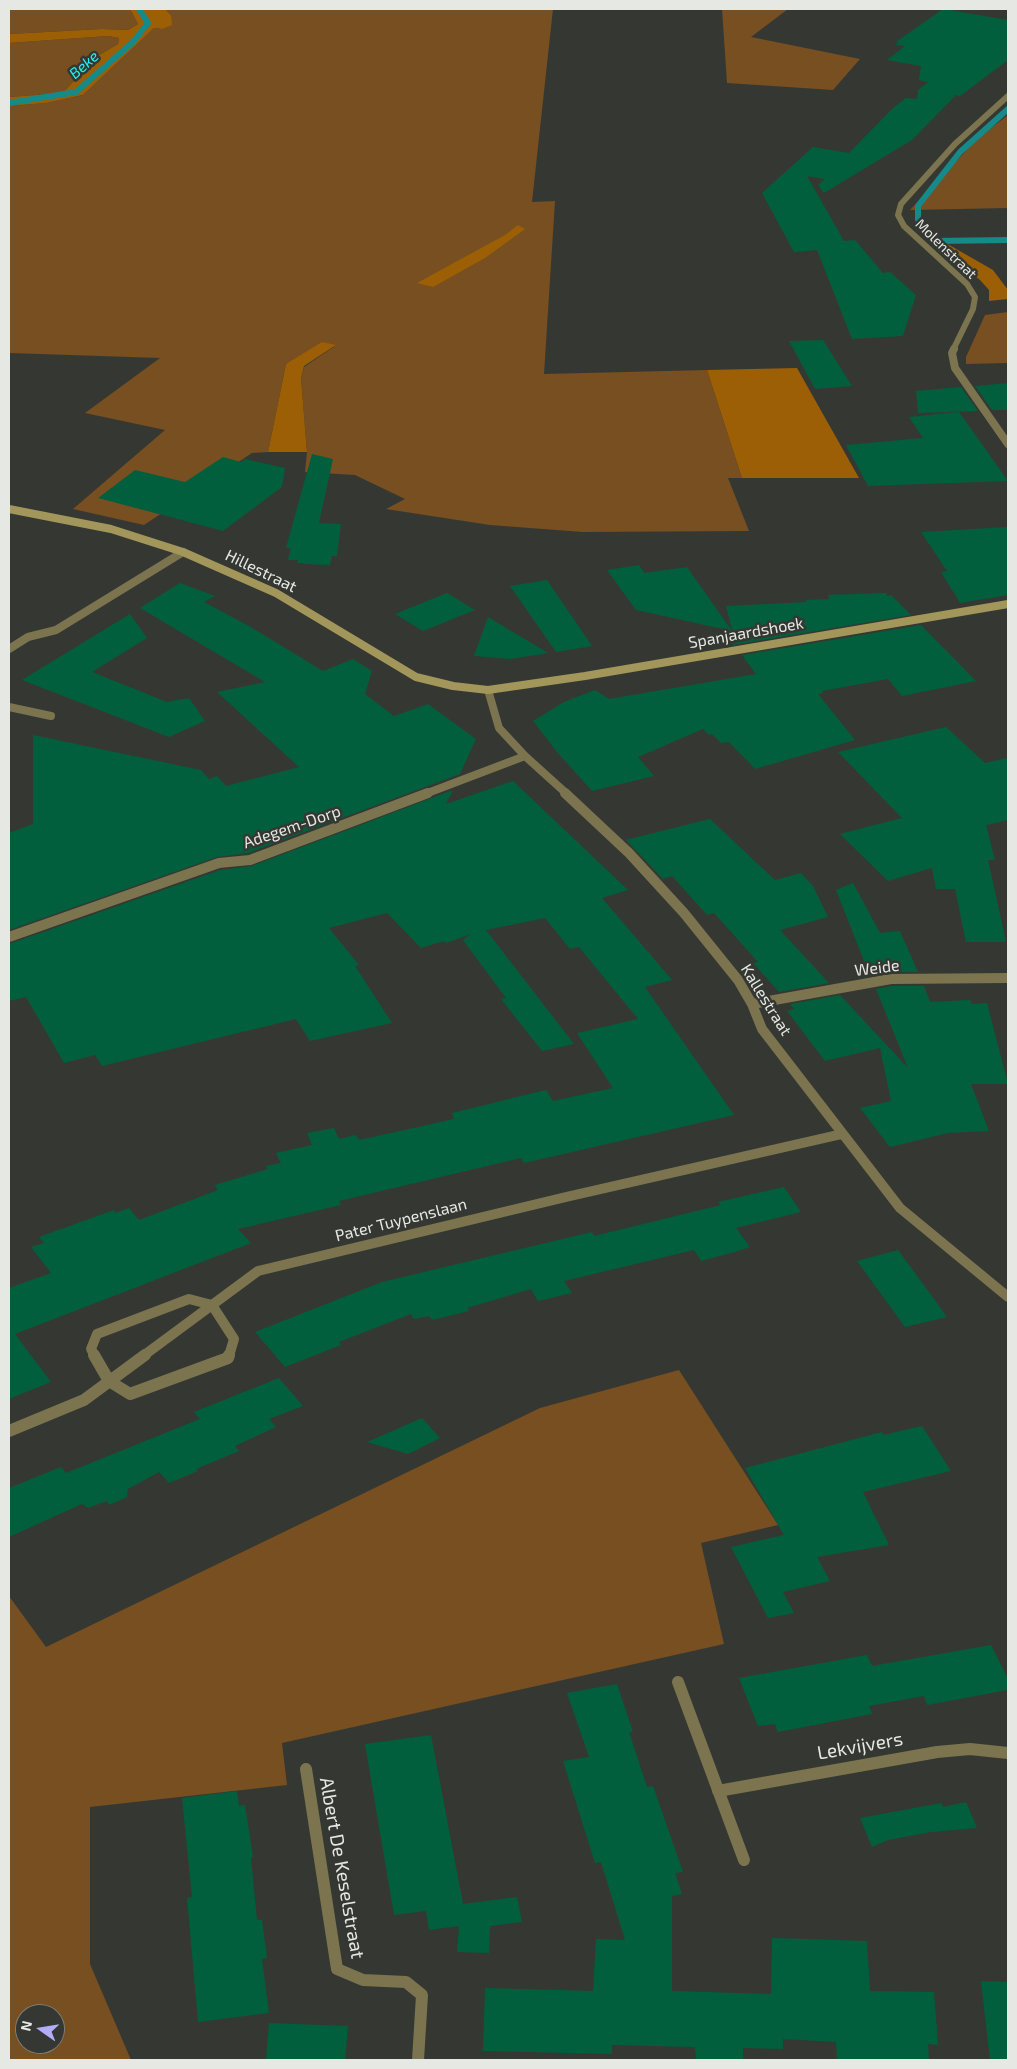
<!DOCTYPE html>
<html>
<head>
<meta charset="utf-8">
<style>
	body { margin:0 }
	#map { position:relative; width:1017px; height:2069px; overflow:hidden; background:#353832; font-family:"Exo 2",sans-serif }
	canvas { display:block }
	.frame { position:absolute; inset:0; border:10px solid #e6e8e4; pointer-events:none }
	.north { position:absolute; left:15px; top:2004px; width:50px; height:50px; box-sizing:border-box; background:#353832; border:1px solid #7c7e79; border-radius:50%; rotate:283deg; font-size:14px; font-weight:700; line-height:20px; text-align:center; color:#e6e8e4 }
	.north::after { content:''; display:block; margin:auto; width:18px; height:22px; background:#b2adf9; clip-path:polygon(50% 0,100% 100%,50% 72%,0 100%) }
</style>
</head>
<body>
<div id="map">
<canvas width="1017" height="2069"></canvas>
<div class="frame"></div>
<div class="north">N</div>
</div>
<script>
const ctx = document.querySelector('canvas').getContext('2d');
ctx.lineJoin = 'round';
function fill(path, color) { ctx.fillStyle = color; ctx.fill(path, 'evenodd'); }
const shape = rows => new Path2D(rows.map(r => 'M' + r).join(''));
function stroke(path, color, width, dash) { ctx.strokeStyle = color; ctx.lineWidth = width; ctx.lineCap = dash ? 'butt' : 'round'; ctx.setLineDash(dash || []); ctx.stroke(path); }
function drawText(font, color, halo, rows, align = 'center') {
  ctx.font = font + ' "Exo 2",sans-serif'; ctx.lineWidth = 5; ctx.setLineDash([]); ctx.textBaseline = 'middle'; ctx.strokeStyle = halo; ctx.fillStyle = color; for (const [text, x, y, turn = 0] of rows) {
    ctx.save(); ctx.translate(x, y); ctx.rotate((+turn || 0) * Math.PI / 180); ctx.textAlign = isNaN(turn) ? turn : align; if (halo) ctx.strokeText(text, 0, 0); ctx.fillText(text, 0, 0); ctx.restore();
  }
}
const green = shape([
	[9,9,130,9,138,24,128,30,102,29,9,34],
	[165,9,553,9,532,202,555,201,544,374,707,370,742,478,728,478,749,531,583,532,490,525,386,509,405,499,355,475,305,472,307,452,301,378,304,367,335,346,286,364,268,452,252,453,144,525,73,509,165,430,85,413,160,358,9,353,9,106,46,103,83,95,154,28,162,29,171,15],
	[722,9,788,9,751,37,860,59,833,90,727,83],
	[108,36,119,38,118,44,94,58,63,93,9,97,9,43],
	[1008,115,1008,208,910,210,978,138],
	[1008,312,1008,363,966,364,966,357,985,315],
	[679,1370,778,1525,701,1543,724,1644,282,1743,287,1785,90,1807,90,1964,131,2060,9,2060,9,1596,46,1647,540,1408],
	[25,2014,55,2014,55,2044,25,2044]
]);
const forest = shape([
	[130,9,165,9,171,15,172,25,162,29,154,28,83,95,46,103,9,106,9,97,63,93,94,58,118,44,119,38,108,36,9,43,9,34,102,29,128,30,138,24],
	[518,225,525,229,485,258,433,287,417,283,505,235],
	[944,242,993,270,1008,290,1008,299,989,301,989,290,980,280,933,244],
	[322,342,336,345,304,366,301,378,307,452,268,452,286,364],
	[797,368,859,478,742,478,707,370]
]);
const stream = shape([
	[9,103,76,92,133,42,148,23,139,9],
	[1008,109,960,152,918,206,918,219,921,228,934,241,1008,240]
]);
const building = shape([
	[943,9,1008,20,1008,60,960,96,956,95,912,140,824,193,818,185,825,179,807,176,844,241,855,240,883,273,890,272,916,295,903,336,852,339,817,250,794,252,762,193,813,147,849,153,892,109,906,98,917,99,918,90,928,82,919,80,921,66,887,60,905,46,895,45,898,43,896,42],
	[823,340,852,386,815,389,789,341],
	[1008,383,1008,410,992,410,975,386],
	[961,387,978,411,918,413,916,391],
	[959,412,1008,481,868,486,846,445,923,438,909,417],
	[312,454,333,459,319,523,341,524,337,556,332,556,330,565,303,564,304,563,297,563,298,560,288,560,291,548,286,548],
	[223,457,241,462,245,459,285,468,282,487,223,531,98,498,135,470,185,482],
	[1008,527,1008,595,960,603,941,572,947,571,921,532],
	[639,565,644,573,687,567,732,631,636,610,607,570],
	[547,580,592,646,556,652,510,586],
	[180,583,215,596,204,602,249,626,323,671,353,659,372,671,365,694,394,716,428,704,476,739,460,774,248,853,217,857,9,930,9,833,33,824,33,735,201,770,209,779,217,776,226,786,299,767,217,692,265,682,140,608],
	[447,593,475,610,423,631,395,614],
	[886,593,887,596,891,595,911,615,733,645,729,639,734,637,726,606,807,602,806,600,829,599,828,595],
	[130,614,147,638,92,672,167,702,189,698,205,721,169,737,22,680],
	[488,617,548,653,511,659,474,656],
	[921,625,976,681,902,696,888,679,822,691,823,693,818,694,855,740,755,769,729,742,721,743,712,734,709,735,703,729,638,757,654,776,592,791,557,752,533,721,564,702,595,690,609,699,756,674,742,655],
	[946,727,985,763,1008,758,1008,820,986,825,995,860,988,860,1006,942,966,942,955,889,936,889,932,868,888,881,840,834,902,818,838,752],
	[513,781,628,890,602,898,672,980,645,987,734,1115,524,1163,521,1158,339,1201,341,1205,238,1229,251,1243,15,1334,51,1382,9,1399,9,1288,51,1273,31,1247,44,1243,39,1237,114,1210,115,1213,129,1208,139,1220,218,1190,215,1185,268,1169,266,1166,281,1163,276,1153,312,1145,307,1133,334,1128,339,1139,356,1135,359,1140,454,1119,452,1113,546,1090,553,1101,613,1088,577,1033,638,1019,579,947,570,949,545,918,486,930,574,1044,542,1051,501,999,506,998,463,940,471,934,446,943,444,941,421,948,387,913,329,928,359,965,355,966,392,1023,310,1041,296,1019,102,1066,95,1055,64,1063,26,997,9,1001,9,944,220,870,252,866,453,790,446,804],
	[710,819,775,880,801,873,813,886,828,917,780,930,829,983,779,992,753,963,758,962,714,913,707,915,672,876,663,879,626,840],
	[853,883,880,933,900,931,918,972,891,972,870,976,836,890],
	[892,986,924,986,930,1002,970,1000,972,1004,987,1003,1008,1084,971,1084,989,1131,948,1133,890,1147,860,1108,891,1101,880,1048,825,1061,787,1011,794,1009,790,1004,840,995,908,1068,876,989],
	[784,1187,801,1212,736,1228,750,1247,735,1252,701,1261,694,1250,564,1281,572,1293,538,1301,531,1289,467,1308,469,1311,432,1320,429,1316,414,1319,411,1314,339,1342,341,1345,285,1367,255,1332,382,1282,592,1232,594,1236,721,1205,718,1202],
	[898,1250,929,1292,947,1317,905,1327,857,1261],
	[279,1378,303,1406,269,1419,276,1427,235,1446,239,1451,196,1469,198,1471,169,1483,159,1472,128,1489,127,1497,109,1505,107,1501,88,1508,82,1504,9,1537,9,1488,61,1467,66,1473,200,1419,194,1412],
	[422,1418,440,1438,408,1454,367,1442],
	[922,1426,951,1471,863,1492,889,1545,817,1557,830,1581,783,1592,794,1613,768,1618,731,1547,784,1535,745,1468,882,1432,883,1435],
	[991,1645,1008,1679,1008,1690,927,1705,924,1696,869,1706,872,1714,778,1732,775,1724,758,1726,739,1678,867,1655,872,1666],
	[617,1684,633,1732,629,1732,647,1787,653,1786,683,1872,675,1873,682,1894,672,1896,672,1991,771,1994,772,1938,867,1941,870,1991,934,1992,938,2045,928,2044,929,2060,837,2060,836,2042,783,2039,783,2049,743,2048,743,2060,696,2059,695,2047,612,2045,612,2054,483,2051,485,1988,593,1991,596,1939,625,1940,601,1862,595,1863,563,1761,589,1757,567,1693],
	[431,1735,463,1904,517,1897,522,1922,490,1926,489,1953,457,1952,459,1926,429,1930,426,1911,394,1915,365,1744],
	[237,1791,239,1806,245,1805,253,1857,251,1858,257,1920,262,1920,267,1958,262,1959,269,2013,198,2022,187,1898,192,1897,182,1798],
	[966,1802,977,1828,931,1832,888,1840,872,1847,860,1818,941,1803,943,1807],
	[981,1981,1008,1982,1008,2060,990,2060],
	[269,2023,348,2026,345,2060,266,2060]
]);
const streetFar3 = shape([
	[953,350,973,309,975,297,967,284,904,226,898,215,901,204,955,144,1008,96]
]);
const streetFar2 = shape([
	[954,349,952,353,955,368,1008,444],
	[9,649,28,637,56,630,183,552],
	[488,690,499,728,525,756,567,794],
	[9,707,51,716],
	[425,794,525,756]
]);
const streetFar1 = shape([
	[565,793,629,853,684,913,738,980,752,1004,762,1029,900,1208,1008,1297],
	[9,937,219,863,250,860,428,793],
	[752,1004,891,979,1008,978],
	[95,1356,91,1349,97,1334,189,1299,212,1305,234,1339,229,1356],
	[143,1356,258,1271,566,1197,842,1134]
]);
const street = shape([
	[94,1355,109,1381,130,1394,228,1358,229,1355],
	[9,1431,84,1400,145,1355],
	[678,1682,744,1860],
	[306,1769,337,1969,363,1980,406,1982,422,1995,418,2060],
	[718,1791,937,1752,970,1749,1008,1753]
]);
const secondary = shape([
	[9,509,111,529,183,552,276,593,416,677,453,686,488,690,585,676,1008,604]
]);
const farStreetnames = [
	["Molenstraat",946,249,44]
];
const farWaternames = [
	["Beke",84,65,-42]
];
const streetNames = [
	["Hillestraat",261,571,26],
	["Spanjaardshoek",746,633,-10],
	["Adegem-Dorp",292,827,-19],
	["Weide",877,968,-7],
	["Kallestraat",766,1000,58],
	["Pater Tuypenslaan",401,1220,-14]
];
const nearStreetnames = [
	["Lekvijvers",860,1746,-10],
	["Albert De Keselstraat",342,1868,80]
];
fill(green, '#774f20');
fill(forest, '#9c5f05');
stroke(stream, '#158a88', 6);
fill(building, '#025f3e');
stroke(streetFar3, '#7b744f', 6);
stroke(streetFar2, '#7b744f', 8);
stroke(streetFar1, '#7b744f', 10);
stroke(street, '#7b744f', 12);
stroke(secondary, '#a2965a', 8);
drawText('14px', '#e6e8e4', '#353832', farStreetnames);
drawText('italic 15px', '#1df6f2', '#353832', farWaternames);
drawText('16px', '#e6e8e4', '#353832', streetNames);
drawText('19px', '#e6e8e4', '#353832', nearStreetnames);
</script>
</body>
</html>
